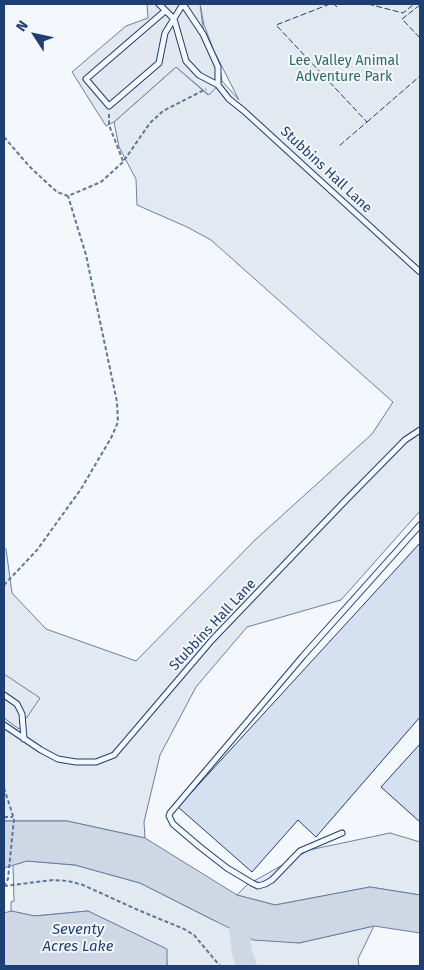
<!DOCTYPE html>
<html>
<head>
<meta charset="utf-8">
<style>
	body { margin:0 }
	#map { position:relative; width:424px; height:970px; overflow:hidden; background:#f4f7fb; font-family:"Fira Sans",sans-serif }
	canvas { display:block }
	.frame { position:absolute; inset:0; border:5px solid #1d3f73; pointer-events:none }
	.north { position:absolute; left:10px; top:10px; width:50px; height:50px; -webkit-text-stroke:4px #f4f7fb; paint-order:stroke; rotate:305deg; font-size:14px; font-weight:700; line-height:20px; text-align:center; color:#1d3f73 }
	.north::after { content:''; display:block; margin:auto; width:18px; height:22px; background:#1d3f73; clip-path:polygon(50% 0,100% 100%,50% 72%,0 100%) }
</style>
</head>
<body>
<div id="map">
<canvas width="424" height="970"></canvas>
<div class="frame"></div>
<div class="north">N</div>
</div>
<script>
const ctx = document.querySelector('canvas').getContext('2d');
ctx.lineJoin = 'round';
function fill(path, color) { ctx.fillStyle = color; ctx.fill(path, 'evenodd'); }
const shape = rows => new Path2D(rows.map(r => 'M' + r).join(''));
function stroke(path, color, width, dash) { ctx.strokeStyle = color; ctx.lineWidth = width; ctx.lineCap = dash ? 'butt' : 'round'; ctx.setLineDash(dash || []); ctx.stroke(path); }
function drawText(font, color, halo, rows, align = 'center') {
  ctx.font = font + ' "Fira Sans",sans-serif'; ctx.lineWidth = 4; ctx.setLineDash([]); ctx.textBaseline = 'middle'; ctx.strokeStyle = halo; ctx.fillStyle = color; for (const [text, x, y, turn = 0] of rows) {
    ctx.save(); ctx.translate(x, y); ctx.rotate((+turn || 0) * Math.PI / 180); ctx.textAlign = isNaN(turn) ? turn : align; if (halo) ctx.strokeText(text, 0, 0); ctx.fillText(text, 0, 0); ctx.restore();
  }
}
const green = shape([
	[200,4,420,4,420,511,341,600,247,627,196,687,160,755,144,822,145,838,67,821,4,821,4,548,6,549,12,593,46,629,136,661,255,540,372,434,393,402,211,240,187,227,137,205,136,179,119,147,114,122,176,67,208,95,222,81,239,100,214,51,204,25,200,4],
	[390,833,420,842,420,895,370,887,275,905,237,895,247,885,309,850,390,833],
	[27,861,75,865,140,883,213,920,299,943,374,926,358,959,359,966,167,966,166,949,88,911,34,916,11,911,11,902,14,901,13,865,27,861]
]);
const parking = shape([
	[147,4,200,4,204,35,220,69,222,81,209,95,176,67,114,122,106,126,72,72,126,26,148,18,147,4],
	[4,674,40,698,19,729,4,718,4,674]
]);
const water = shape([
	[4,821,67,821,145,838,237,895,275,905,370,887,420,895,420,933,374,926,299,943,253,940,140,883,75,865,27,861,4,868,4,821],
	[11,911,35,916,88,911,167,949,167,966,4,966,4,913,11,911]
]);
const river = shape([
	[238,914,242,953,247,966]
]);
const building = shape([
	[420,543,420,717,316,837,298,820,252,872,178,807,420,543],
	[420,744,420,822,381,787,420,744]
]);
const path = shape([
	[109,114,109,125,123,161],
	[4,137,29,166,45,181,57,192,68,196,101,182,123,162,150,123,163,111,206,89],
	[4,585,37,550,81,489,111,438,118,422,117,402,86,255,68,196],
	[4,788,14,819,8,879,4,886],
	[4,817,13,817],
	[4,886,53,880,68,881,83,885,138,910,184,929,194,935,220,966]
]);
const service = shape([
	[159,4,174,19,186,61,199,75,218,85,229,99,244,111,420,272],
	[183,4,203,34,218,67,218,85],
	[165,11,86,79,109,106,159,63,165,33,183,4],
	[4,695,17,704,22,714,24,739],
	[4,725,41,750,58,759,76,762,96,762,114,755,212,640,345,501,405,440,420,430],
	[342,833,300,851,272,880,265,884,258,886,252,883,227,868,200,847,173,824,169,816,170,813,303,656,420,525]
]);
const fence = shape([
	[330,4,276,25,367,122,339,146],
	[334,4,337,7],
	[368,4,403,13,414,4],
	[420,5,402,19,419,37,420,36],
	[367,122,420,76]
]);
const parkNames = [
	["Lee Valley Animal",344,61],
	["Adventure Park",344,77]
];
const streetNames = [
	["Stubbins Hall Lane",326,170,43],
	["Stubbins Hall Lane",213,625,-47]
];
const waterNames = [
	["Seventy",78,930],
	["Acres Lake",78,947]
];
fill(green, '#e3e9f0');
stroke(green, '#687fa3', 1);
fill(parking, '#e3e8f0');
stroke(parking, '#687fa3', 1);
fill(water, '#cfd7e4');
stroke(water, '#687fa3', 1);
stroke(river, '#cfd7e4', 20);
fill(building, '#d5e0f0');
stroke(building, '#1d3f73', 1);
stroke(service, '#1d3f73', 7);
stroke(path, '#5e769c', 2, [4, 2.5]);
stroke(service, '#f4f7fb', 5);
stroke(fence, '#1d3f73', 1, [6, 2.5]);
drawText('14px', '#2c6c60', '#f4f7fb', parkNames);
drawText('14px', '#1d3f73', '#f4f7fb', streetNames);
drawText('italic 15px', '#1d3f73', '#f4f7fb', waterNames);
</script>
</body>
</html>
